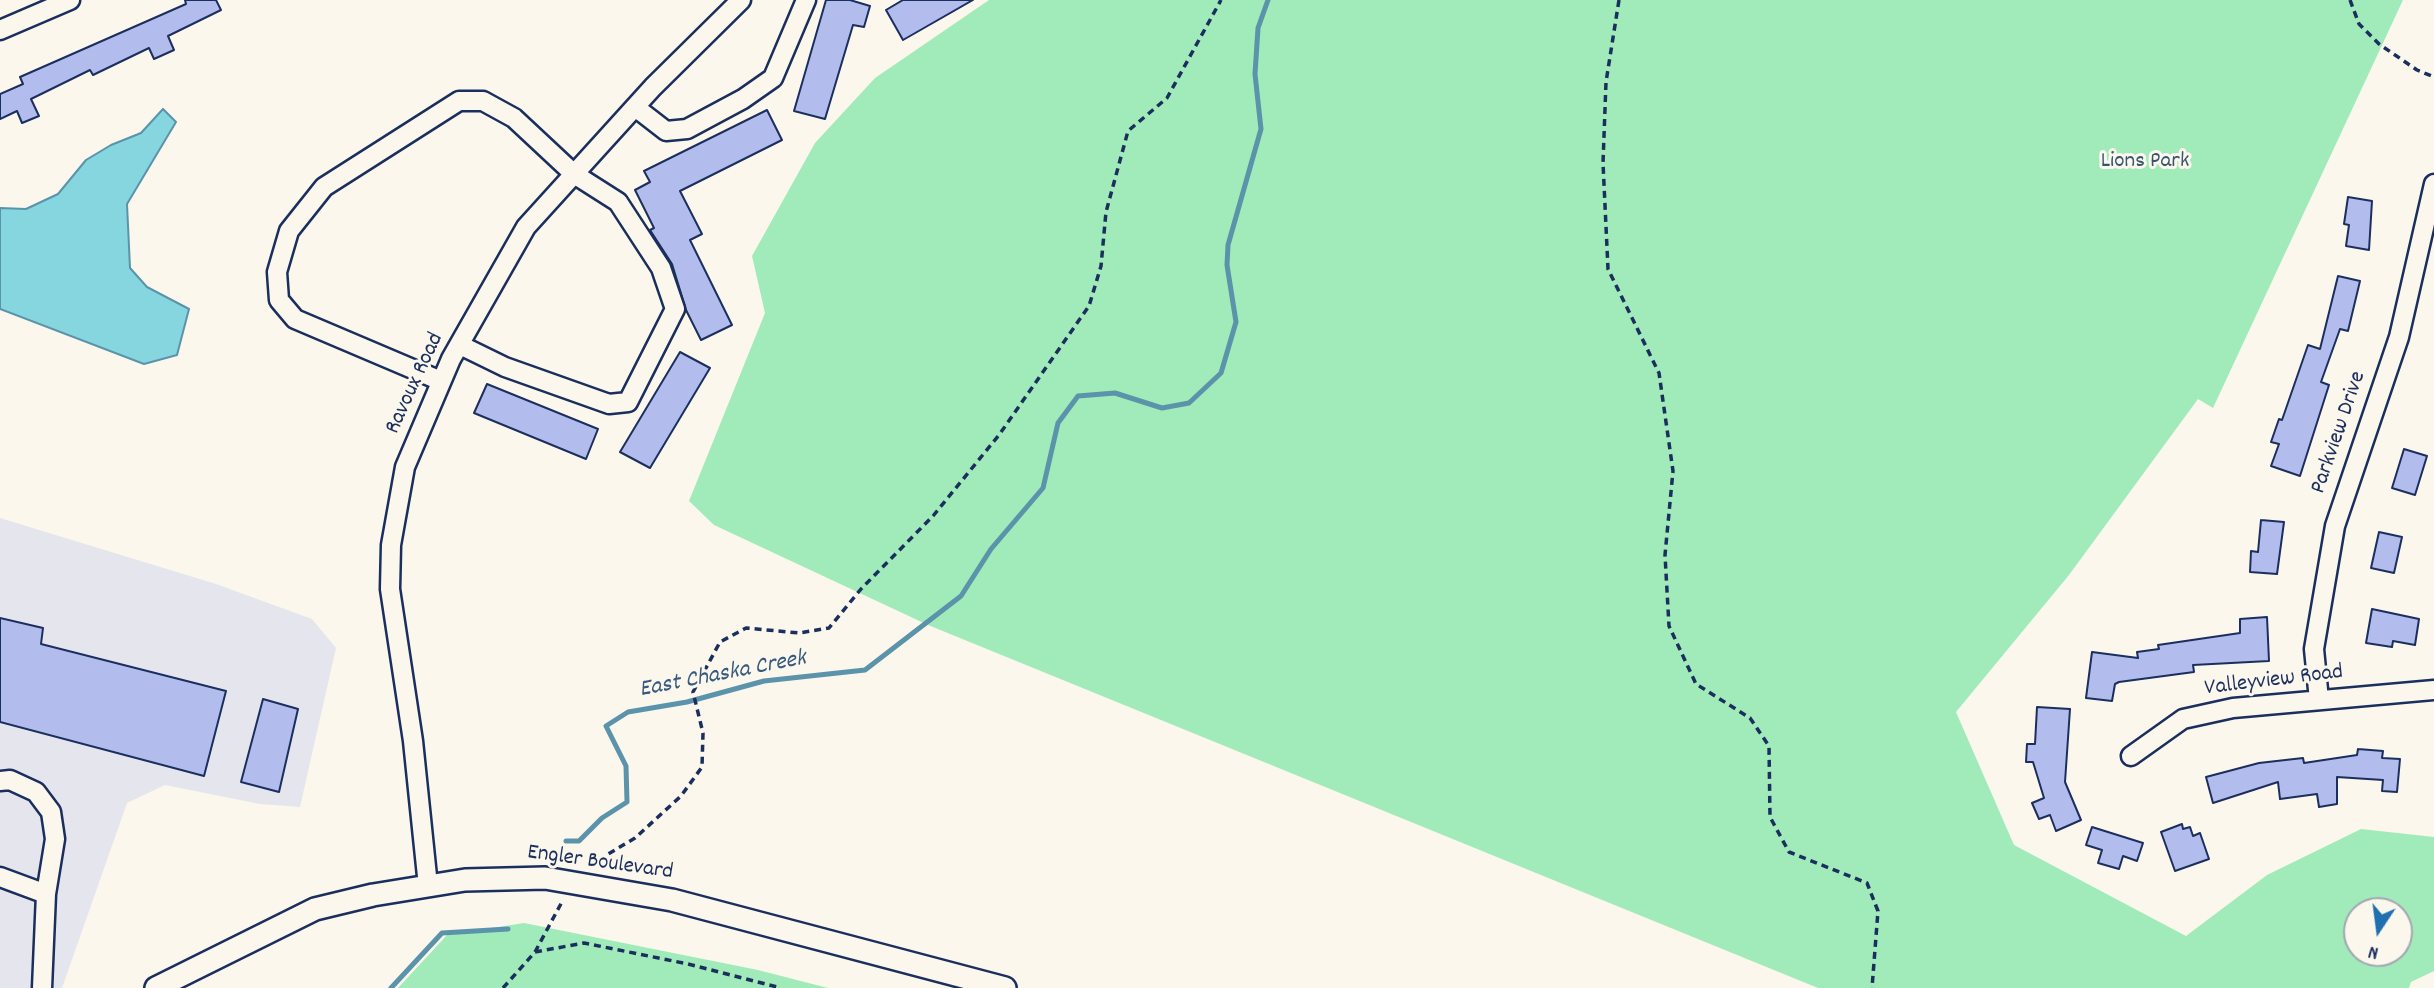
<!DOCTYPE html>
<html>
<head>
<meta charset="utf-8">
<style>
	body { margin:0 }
	#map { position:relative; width:2434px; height:988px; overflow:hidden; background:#fbf7ec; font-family:Dekko,sans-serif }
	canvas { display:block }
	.north { position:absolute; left:2343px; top:897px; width:70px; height:70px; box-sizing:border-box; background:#fbf7ec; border:2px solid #a1a7b3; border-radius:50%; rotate:193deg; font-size:19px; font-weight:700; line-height:28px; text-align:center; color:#1b2f5e }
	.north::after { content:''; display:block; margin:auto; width:24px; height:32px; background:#1f6fb2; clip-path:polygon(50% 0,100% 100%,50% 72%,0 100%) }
</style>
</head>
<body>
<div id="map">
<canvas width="2434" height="988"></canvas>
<div class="north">N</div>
</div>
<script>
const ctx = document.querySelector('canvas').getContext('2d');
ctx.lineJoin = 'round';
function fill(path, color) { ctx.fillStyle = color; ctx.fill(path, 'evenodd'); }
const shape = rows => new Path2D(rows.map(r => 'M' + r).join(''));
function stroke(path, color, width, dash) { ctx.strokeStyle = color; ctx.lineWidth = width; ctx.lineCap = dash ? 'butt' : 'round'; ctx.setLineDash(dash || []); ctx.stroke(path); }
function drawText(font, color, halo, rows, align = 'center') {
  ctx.font = font + ' Dekko,sans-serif'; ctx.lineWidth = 6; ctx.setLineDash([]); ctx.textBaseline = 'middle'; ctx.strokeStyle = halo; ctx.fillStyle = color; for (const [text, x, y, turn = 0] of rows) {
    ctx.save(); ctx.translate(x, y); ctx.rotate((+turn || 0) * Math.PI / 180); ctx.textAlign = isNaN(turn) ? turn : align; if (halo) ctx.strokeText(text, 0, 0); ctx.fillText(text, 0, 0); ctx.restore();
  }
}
const built = shape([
	[0,518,216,584,312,619,336,648,300,807,260,804,165,785,127,803,62,988,0,988]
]);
const green = shape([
	[989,0,2403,0,2213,408,2198,399,2069,575,1956,712,2014,845,2186,936,2267,875,2361,829,2434,837,2434,971,2411,982,2409,988,1818,988,928,625,714,525,689,501,765,313,752,256,815,143,875,78],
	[2357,911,2399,911,2399,953,2357,953],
	[524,923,758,970,828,988,398,988,447,935]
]);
const water = shape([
	[163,109,176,122,127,204,130,268,147,287,189,309,177,355,144,364,0,309,0,208,26,209,58,194,86,160,111,145,141,133,163,109]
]);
const stream = shape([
	[566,841,579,841,602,818,627,802,626,766,606,726,628,712,687,702,764,681,865,670,961,596,991,549,1043,488,1058,423,1078,396,1115,393,1162,408,1189,403,1221,373,1236,322,1227,265,1228,245,1261,129,1255,74,1258,28,1268,0],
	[391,988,442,933,508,929]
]);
const building = shape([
	[185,0,216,0,221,10,168,36,174,50,154,59,149,48,93,75,90,70,31,99,39,116,22,123,17,111,0,119,0,94,23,84,20,77,186,4,185,0],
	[826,0,850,0,870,6,864,27,853,25,825,119,794,111,826,0],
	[903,0,973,0,903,40,886,10,903,0],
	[767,110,782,140,680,191,702,234,690,240,732,325,701,340,686,310,672,264,650,230,654,228,635,190,650,182,644,171,767,110],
	[2348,197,2372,201,2369,250,2346,246,2349,225,2344,224,2348,197],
	[2338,276,2360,281,2348,331,2340,329,2321,382,2329,385,2300,476,2271,466,2279,444,2271,442,2279,419,2282,420,2308,345,2320,349,2338,276],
	[680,352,710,368,650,468,620,452,680,352],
	[487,384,598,429,586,459,474,413,487,384],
	[2404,449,2427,456,2415,495,2392,488,2404,449],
	[2261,520,2284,522,2277,574,2250,572,2251,551,2258,552,2261,520],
	[2379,532,2402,537,2394,573,2371,568,2379,532],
	[2372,609,2419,619,2415,645,2393,641,2392,647,2366,643,2372,609],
	[2267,617,2269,661,2193,665,2194,672,2119,682,2115,684,2112,701,2086,698,2092,652,2138,658,2137,652,2159,649,2158,645,2240,633,2240,619,2267,617],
	[0,618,43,628,41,644,226,691,204,776,0,722,0,618],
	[263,699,298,709,279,792,241,782,263,699],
	[2037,707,2070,709,2065,782,2081,820,2056,831,2050,815,2039,819,2032,803,2044,798,2033,762,2026,762,2027,744,2035,744,2037,707],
	[2358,749,2383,751,2382,758,2400,759,2397,792,2382,791,2383,780,2337,777,2337,804,2319,807,2317,794,2280,799,2278,782,2213,803,2206,777,2259,763,2303,758,2304,763,2357,755,2358,749],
	[2182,824,2183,829,2190,827,2193,836,2200,833,2209,859,2175,871,2161,832,2182,824],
	[2092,827,2143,843,2137,861,2123,856,2119,869,2098,863,2102,850,2086,845,2092,827]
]);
const path = shape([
	[1619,0,1606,82,1603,163,1608,269,1659,373,1673,471,1665,555,1669,626,1696,684,1750,718,1769,746,1770,817,1789,852,1867,883,1878,911,1872,988],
	[2350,0,2359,24,2379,44,2417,70,2434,77],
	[588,866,635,838,681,796,702,767,703,733,693,692,720,642,746,628,799,633,829,628,861,589,933,516,999,435,1089,306,1101,266,1106,212,1128,131,1167,98,1221,0],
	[535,952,584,943,688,964,781,988],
	[503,988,535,952,563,900]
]);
const minor = shape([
	[0,30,70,0],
	[635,107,666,131,687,129,743,99,773,78,806,0],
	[441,381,295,319,279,300,277,272,289,231,324,187,459,101,483,101,514,118,574,174,618,202,661,268,675,309,628,402,609,404,505,367,460,345],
	[2319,700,2314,649,2335,526,2399,337,2434,184],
	[2131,756,2183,719,2233,708,2434,690],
	[0,781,10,780,36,792,51,812,55,839,46,894,42,988],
	[0,877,46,894],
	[428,886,413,741,390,589,391,545,405,467,451,359,526,227,653,87,741,0]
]);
const major = shape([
	[156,988,315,909,373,895,465,880,545,878,672,900,1005,988]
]);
const parkNames = [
	["Lions Park",2145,163]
];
const streetNames = [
	["Ravoux Road",416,384,-65],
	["Parkview Drive",2340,433,-71],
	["Valleyview Road",2274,682,-7],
	["Engler Boulevard",600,864,8]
];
const waterNames = [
	["East Chaska Creek",723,676,-11]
];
fill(built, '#e5e6ed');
fill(green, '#a1ebba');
fill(water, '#85d6de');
stroke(water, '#5b93ab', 2);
stroke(stream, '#5b93ab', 5);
fill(building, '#b2bdee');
stroke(building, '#1b2f5e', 2);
stroke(minor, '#1b2f5e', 23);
stroke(major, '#1b2f5e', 26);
stroke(path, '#1b2f5e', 3.5, [7, 5]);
stroke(minor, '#fbf7ec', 18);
stroke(major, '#fbf7ec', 21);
drawText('23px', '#365570', '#fbf7ec', parkNames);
drawText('23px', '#1b2f5e', '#fbf7ec', streetNames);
drawText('italic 24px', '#36597e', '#fbf7ec', waterNames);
</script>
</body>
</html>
